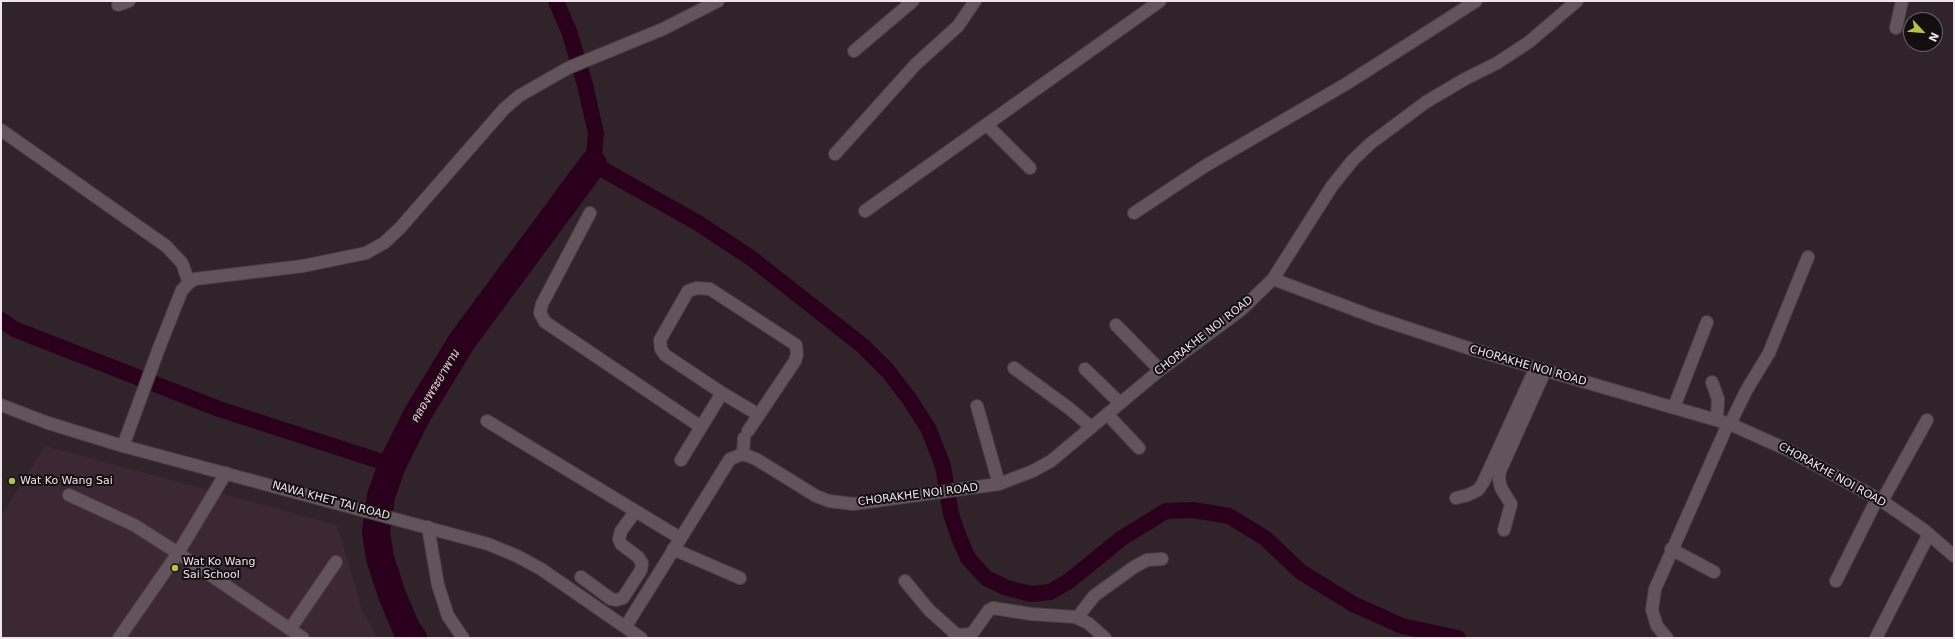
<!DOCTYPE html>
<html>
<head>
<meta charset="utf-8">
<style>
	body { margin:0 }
	#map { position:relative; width:1955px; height:639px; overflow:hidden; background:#30232a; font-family:"DejaVu Sans",sans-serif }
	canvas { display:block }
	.frame { position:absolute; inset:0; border:2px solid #eee5ea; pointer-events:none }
	.north { position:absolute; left:1903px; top:12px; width:40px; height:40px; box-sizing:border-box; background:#140e11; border:1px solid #6b6468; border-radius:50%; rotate:116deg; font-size:11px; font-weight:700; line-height:16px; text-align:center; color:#eee5ea }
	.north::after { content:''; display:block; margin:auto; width:14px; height:18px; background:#b5c249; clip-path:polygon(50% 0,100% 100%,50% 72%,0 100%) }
</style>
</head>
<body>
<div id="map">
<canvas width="1955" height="639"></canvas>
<div class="frame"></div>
<div class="north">N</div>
</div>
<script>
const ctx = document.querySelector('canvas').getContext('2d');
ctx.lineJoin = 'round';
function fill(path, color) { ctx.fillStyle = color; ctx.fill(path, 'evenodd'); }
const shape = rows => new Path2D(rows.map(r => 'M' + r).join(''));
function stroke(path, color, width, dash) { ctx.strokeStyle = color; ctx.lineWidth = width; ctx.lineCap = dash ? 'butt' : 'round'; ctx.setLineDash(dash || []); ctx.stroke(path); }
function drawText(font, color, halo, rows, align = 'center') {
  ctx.font = font + ' "DejaVu Sans",Sarabun,sans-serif'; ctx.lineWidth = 4; ctx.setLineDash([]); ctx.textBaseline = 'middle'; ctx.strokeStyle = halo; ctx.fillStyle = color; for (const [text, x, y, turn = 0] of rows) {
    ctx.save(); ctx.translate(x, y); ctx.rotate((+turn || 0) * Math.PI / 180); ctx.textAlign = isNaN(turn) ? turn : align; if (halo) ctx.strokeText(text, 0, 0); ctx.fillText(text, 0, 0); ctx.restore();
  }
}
const built = shape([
	[45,446,337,525,362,610,378,638,1,638,1,516]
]);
const canal = shape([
	[556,1,569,31,585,85,596,133,593,164,698,223,751,258,863,346,888,371,910,400,928,428,943,466,951,514,958,535,968,558,986,578,1007,588,1031,594,1050,592,1069,581,1122,538,1166,511,1193,510,1229,516,1265,538,1301,572,1353,604,1402,626,1458,638],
	[1,320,14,329,219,409,392,465]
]);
const river = shape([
	[413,638,406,628,392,595,380,558,376,532,381,496,392,465,417,415,462,341,593,164]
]);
const minor = shape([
	[118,5,129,1],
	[1896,28,1902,1],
	[854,51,913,1],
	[987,125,1030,168],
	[1,130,166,246,182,263,189,283],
	[835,154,916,64,958,26,975,1],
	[865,211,1160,1],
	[590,213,542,304,540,313,545,322,701,427],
	[1134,213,1205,166,1346,84,1476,1],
	[1273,279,1374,317,1468,348,1730,424,1788,450,1882,501,1924,530,1954,556],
	[1116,325,1160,370],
	[1014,368,1070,409,1091,427],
	[1085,369,1120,403],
	[1712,382,1718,399,1717,420],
	[1,405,48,423,123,446,488,544,517,556,541,569,641,638],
	[977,406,999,484],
	[1674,407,1707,322],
	[1107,414,1139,448],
	[487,421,680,538],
	[1730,424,1746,391,1769,353,1808,257],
	[748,431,795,361,797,354,796,345,710,289,697,288,688,291,660,340,661,349,665,355,722,393,759,415],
	[123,446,159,348,182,290,189,283,195,279,303,266,366,253,384,243,400,228,504,109,519,96,568,68,663,29,718,1],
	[743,454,744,438],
	[681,460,722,393],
	[226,473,178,553,303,638],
	[69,495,134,525,178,553,119,638],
	[1456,498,1468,495,1478,490,1483,483,1535,369],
	[1882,501,1927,420],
	[428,527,438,585,448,616,463,638],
	[1504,530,1511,504,1501,488,1499,479,1500,471,1545,371],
	[673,549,740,578],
	[1671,549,1714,572],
	[581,577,611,599,616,600,623,598,641,570,642,563,638,557,621,544,619,539,621,531,635,512],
	[905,581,929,610,957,635],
	[1836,581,1877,499],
	[1077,618,1094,596,1134,567,1147,560,1162,559],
	[626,626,730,459,743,454,756,459,816,496,829,501,853,504,999,484,1033,471,1051,461,1160,370,1241,310,1273,279,1332,186,1353,160,1371,143,1426,102,1465,79,1497,63,1529,42,1577,1],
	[290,629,336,562],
	[954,638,957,635,971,634,974,631,989,610,993,608,1031,614,1075,617,1088,623,1105,638],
	[1667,638,1657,626,1652,610,1655,589,1728,424],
	[1876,638,1929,534]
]);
const markers = [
	[12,481,4,"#b5c249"],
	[175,568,4,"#b5c249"]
];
const streetNames = [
	["CHORAKHE NOI ROAD",1204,336,-38],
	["CHORAKHE NOI ROAD",1528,366,16],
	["CHORAKHE NOI ROAD",1832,475,29],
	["CHORAKHE NOI ROAD",918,495,-7],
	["NAWA KHET TAI ROAD",331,501,15]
];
const poiNames = [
	["Wat Ko Wang Sai",20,481],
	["Wat Ko Wang",183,562],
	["Sai School",183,575]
];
const waterNames = [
	["คลองพระยาพาน",436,386,-59]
];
fill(built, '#3c2833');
stroke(canal, '#2b001c', 16);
stroke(river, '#2b001c', 28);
stroke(minor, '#4b4047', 14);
stroke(minor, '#63535b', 12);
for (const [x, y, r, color] of markers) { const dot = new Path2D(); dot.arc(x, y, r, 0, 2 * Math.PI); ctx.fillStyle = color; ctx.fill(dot); stroke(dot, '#140e11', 1.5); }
drawText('11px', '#eee5ea', '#140e11', streetNames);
drawText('11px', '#eee5ea', '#140e11', poiNames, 'left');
drawText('italic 12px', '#ffc2e3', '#140e11', waterNames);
</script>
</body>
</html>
